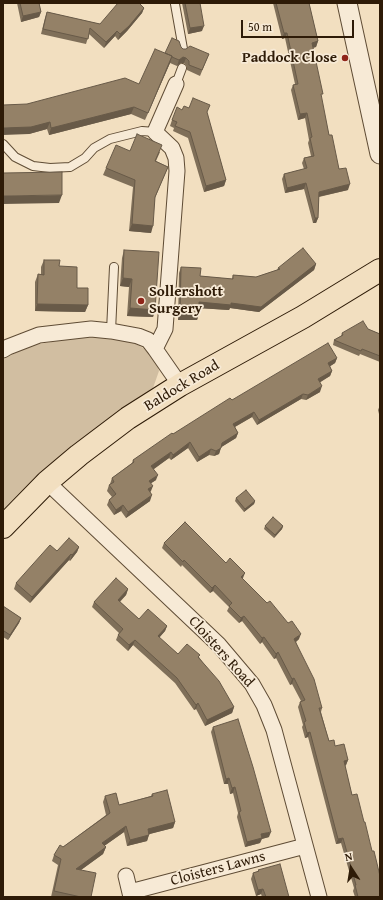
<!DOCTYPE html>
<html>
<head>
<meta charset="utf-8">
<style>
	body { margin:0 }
	#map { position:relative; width:383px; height:900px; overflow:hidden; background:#f2dfc0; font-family:"Gentium Book Plus",serif }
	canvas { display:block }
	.frame { position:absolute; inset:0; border:4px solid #2e1b07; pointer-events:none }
	.north { position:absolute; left:331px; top:848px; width:40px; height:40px; -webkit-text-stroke:3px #f7ead6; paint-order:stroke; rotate:348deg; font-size:11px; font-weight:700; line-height:16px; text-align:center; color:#2e1b07 }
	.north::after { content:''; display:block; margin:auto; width:14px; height:18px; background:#2e1b07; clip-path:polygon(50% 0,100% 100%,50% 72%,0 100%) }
	.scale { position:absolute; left:241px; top:20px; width:113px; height:18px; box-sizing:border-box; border:2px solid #2e1b07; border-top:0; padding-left:5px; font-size:12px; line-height:14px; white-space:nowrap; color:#2e1b07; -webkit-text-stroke:3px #f7ead6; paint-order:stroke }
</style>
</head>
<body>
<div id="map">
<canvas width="383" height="900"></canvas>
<div class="frame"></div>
<div class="north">N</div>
<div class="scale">50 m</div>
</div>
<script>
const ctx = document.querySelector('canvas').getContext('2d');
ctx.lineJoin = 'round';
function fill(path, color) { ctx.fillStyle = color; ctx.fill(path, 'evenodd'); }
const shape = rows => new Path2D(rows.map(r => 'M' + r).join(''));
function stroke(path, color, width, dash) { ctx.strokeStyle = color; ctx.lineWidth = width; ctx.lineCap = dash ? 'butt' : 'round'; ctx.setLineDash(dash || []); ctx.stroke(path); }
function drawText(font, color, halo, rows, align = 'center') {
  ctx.font = font + ' "Gentium Book Plus",serif'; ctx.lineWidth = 3.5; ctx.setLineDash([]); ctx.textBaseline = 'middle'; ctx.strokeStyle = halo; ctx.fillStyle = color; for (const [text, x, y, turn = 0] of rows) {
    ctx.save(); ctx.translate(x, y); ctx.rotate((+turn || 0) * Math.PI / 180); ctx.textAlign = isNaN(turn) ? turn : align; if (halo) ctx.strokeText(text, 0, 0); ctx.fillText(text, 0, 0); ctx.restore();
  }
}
const green = shape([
	[103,337,133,342,143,348,152,357,157,364,159,371,153,388,71,446,3,513,3,360,15,353,33,345,76,338]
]);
const service = shape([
	[175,4,183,49],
	[176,84,182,68],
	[3,144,15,157,33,166,50,168,70,167,85,158,94,148,110,139,142,131,155,132],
	[111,331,114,267]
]);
const minor = shape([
	[155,349,165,329,177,171,176,158,172,148,155,132,176,84],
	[3,350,8,347,39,335,91,329,111,331,138,336,148,340,155,349,180,385],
	[47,482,199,626,219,645,252,684,264,705,274,730,319,897],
	[126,876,131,897],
	[130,892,305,846]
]);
const tertiary = shape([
	[347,3,380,154]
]);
const primary = shape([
	[3,527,47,482,79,455,128,418,180,385,303,317,380,270]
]);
const wall = shape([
	[17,3,39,3,41,12,39,17,21,22],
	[182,3,200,3,202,31,188,34],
	[273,3,309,3,318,41,316,47,313,48,321,98,329,135,339,169,348,190,319,197,318,218,316,223,313,223,304,189,285,193,282,179,284,174,304,169,302,163,304,158,311,156,308,143,309,140,305,118,298,120,291,90,293,85,295,84,285,38,282,39],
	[142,6,144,8,142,13,127,31,118,40,115,36,104,48,89,34,86,44,41,34,45,18,47,12,100,24],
	[181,47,183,49,209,54,200,76,187,70,187,67,184,63,181,63,177,66,170,63,145,120,131,114,49,135,47,129,29,134,27,104,139,84,165,53],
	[189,108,207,113,226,180,224,186,204,192,188,138,173,131,174,128,170,126,172,120,182,110],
	[130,151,160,152,156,161,168,167,155,198,151,233,129,231,133,187,103,175,106,168],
	[124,250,155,310,153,317,127,316,129,287,120,286,122,258],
	[44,260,59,266,77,288,88,305,85,312,35,311,35,282,38,274,41,274,41,267],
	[316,264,314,270,259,312,230,308,229,310,199,308,199,314,197,320,178,320,179,273,181,267,200,276,232,279,233,275,256,277,277,270,278,268],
	[368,329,380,334,380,362,360,354,359,356,333,345,334,340,341,336,342,333],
	[337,358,335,363,330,366,332,371,330,376,319,382,320,392,306,400,301,399,257,425,252,417,235,427,238,433,236,438,221,447,219,454,214,456,209,455,197,462,188,448,171,460,169,458,153,469,156,480,151,483,151,491,150,492,150,501,126,518,121,511,114,515,107,505,109,500,112,497,107,491,109,485,111,485,110,484,112,478,132,463,133,460,173,434,232,400],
	[380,405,380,418,378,410],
	[236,498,255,501,254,504,244,512,235,501],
	[265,526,283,526,282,529,274,538,264,529],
	[164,543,226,563,243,579,299,639,296,642,322,708,321,712,329,741,335,746,348,760,346,765,345,766,352,795,380,897,355,897,353,891,354,888,341,843,336,844,308,737,305,738,302,727,303,725,298,707,300,702,301,701,292,684,290,685,276,658,274,659,262,642,260,644,242,621,239,623,227,611,229,607,213,591,210,593,182,565,181,567,162,548],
	[79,547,77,552,70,561,69,560,30,603,14,589,16,583,57,551],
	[128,589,126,595,120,602,139,619,167,626,165,631,159,638,178,654,199,657,234,707,232,713,205,726,196,709,194,710,175,683,133,645,128,651,116,640,118,635,119,633,92,607,94,602],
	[3,606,21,618,19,623,8,640,3,637],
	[213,727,269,837,261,839,260,843,245,847,237,817,238,813,233,793,230,794,228,784,224,784,211,732],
	[152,794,175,822,173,828,149,834,147,841,127,846,124,832,104,846,106,847,103,854,81,870,91,897,51,897,58,865,52,861,54,855,63,847,106,815,103,802,105,796,119,805,151,796],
	[258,870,289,897,262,897,261,894,256,896,251,879,253,873,258,872]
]);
const shadedWall = shape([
	[144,8,142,13,127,31,118,40,120,34],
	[41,12,39,17,21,22,23,16],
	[204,26,202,31,188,34,190,28],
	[117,31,115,36,104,48,106,42],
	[284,33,287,33,285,38,282,39],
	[318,41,316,47,310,48,312,43],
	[172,56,170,63,145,120,148,113],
	[183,57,186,58,184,63,181,63,177,66,179,60],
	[134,107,131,114,49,135,51,128],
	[307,113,305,118,298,120,300,114],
	[50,122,47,129,29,134,3,135,3,128],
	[226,180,224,186,204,192,206,186],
	[306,183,304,189,285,193,287,188],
	[350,184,348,190,317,197,319,192],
	[62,195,59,203,3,204,3,196],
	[315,218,318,218,316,223,313,223],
	[132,224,153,226,151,233,129,231],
	[316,264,314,270,259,312,230,308,229,310,197,308,199,302,231,303],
	[123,278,132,279,129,287,120,286],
	[37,304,88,305,85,312,35,311],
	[130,308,155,310,153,317,127,316],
	[180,314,199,314,197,320,178,320],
	[337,358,335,363,326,369,328,363],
	[332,371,330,376,316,385,318,379],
	[322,386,320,392,306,400,308,395],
	[303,394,301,399,257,425,259,420],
	[254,412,252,417,231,429,233,424],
	[238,433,236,438,220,448,222,443],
	[190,442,188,448,171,460,173,455],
	[221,448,219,454,214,456,216,451],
	[211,449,209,455,197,462,199,457],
	[171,452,169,458,150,472,151,466],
	[158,475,156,480,147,486,149,481],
	[153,486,151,491,146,495,148,489],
	[152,495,150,501,126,518,128,512],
	[255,501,254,504,244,512,245,509],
	[123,505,121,511,114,515,116,510],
	[283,526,282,529,274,538,275,535],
	[79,547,77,552,70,561,72,555],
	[71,554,69,560,30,603,32,597],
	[245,573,243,578,239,582,241,577],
	[215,585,213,591,210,593,212,588],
	[128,589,126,595,116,605,118,600],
	[244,616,242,621,239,623,241,618],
	[21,618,19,623,8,640,10,635],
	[167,626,165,631,156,641,158,636],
	[301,634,299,639,292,645,294,639],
	[264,637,262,642,260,644,262,638],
	[135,640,133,645,128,651,129,645],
	[278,652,276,658,274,659,276,654],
	[294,678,292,684,290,685,292,679],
	[198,703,196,709,194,710,196,705],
	[234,707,232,713,205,726,207,720],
	[310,732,308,737,305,738,307,733],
	[348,760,346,765,342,767,344,761],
	[229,778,228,784,224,784,226,779],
	[235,787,233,793,230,794,232,788],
	[175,822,173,828,146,835,148,829],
	[126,826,124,832,100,849,102,843],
	[271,832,269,837,262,839,260,843,245,847,247,842,261,834],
	[149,835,147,841,127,846,130,840],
	[343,838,341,843,336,844,338,839],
	[106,847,103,854,74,875,76,869],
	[263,889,261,894,256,896,258,890]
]);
const building = shape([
	[20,3,39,3,41,12,23,16,20,3],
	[118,3,142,3,140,4,144,8,129,26,120,34,117,31,106,42,90,28,88,39,43,29,47,12,100,24,118,3],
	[185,3,200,3,204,26,190,28,185,3],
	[276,3,309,3,318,41,312,43,323,94,321,94,329,135,332,135,339,169,346,168,350,184,319,192,318,218,315,218,306,183,287,188,284,174,307,168,304,158,314,156,310,138,312,137,307,113,300,114,293,85,298,84,287,33,284,33,276,3],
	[172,38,179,41,181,47,183,49,186,49,190,46,209,54,202,70,189,65,189,61,186,58,183,57,179,60,172,57,172,56,165,53,172,38],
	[155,49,172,56,148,113,134,107,51,128,50,122,31,127,3,128,3,105,27,104,125,78,139,84,155,49],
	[193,98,210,105,207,112,226,180,206,186,190,132,175,126,177,122,172,120,177,107,182,110,184,106,189,108,193,98],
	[137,134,162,145,155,161,168,167,155,197,153,226,132,224,135,180,106,168,116,145,130,151,137,134],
	[62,172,62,195,3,196,3,173,62,172],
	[303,248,316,264,261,307,231,303,231,305,199,302,199,314,180,314,181,267,201,268,200,276,233,279,233,275,256,277,280,269,278,268,303,248],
	[124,250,159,252,155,310,130,308,132,279,123,278,124,250],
	[44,260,60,260,59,266,77,267,77,288,88,288,88,305,37,304,38,274,44,275,44,260],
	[363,321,368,329,380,334,380,356,362,349,361,351,334,340,343,335,342,333,363,321],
	[328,343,337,358,328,363,332,371,318,379,322,386,308,395,303,394,259,420,254,412,233,424,238,433,222,443,221,448,216,451,211,449,199,457,190,442,173,455,171,452,151,466,158,475,149,481,153,486,148,489,152,495,128,512,123,505,116,510,109,500,116,494,109,485,114,482,112,478,134,462,133,460,172,433,173,434,230,398,232,400,328,343],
	[246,490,255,501,245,509,236,498,246,490],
	[273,517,283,526,275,535,265,526,273,517],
	[185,522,226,563,230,558,245,573,241,577,267,603,270,601,288,623,292,621,301,634,294,639,314,679,322,708,319,708,329,741,334,740,335,746,344,744,348,760,344,761,352,795,357,794,364,822,365,822,372,851,374,851,380,876,380,897,358,897,355,885,356,885,343,838,338,839,310,732,307,733,304,722,306,721,300,702,305,700,294,678,292,679,278,652,276,654,264,637,262,638,244,616,241,618,229,606,232,603,215,585,212,588,184,560,183,562,164,543,185,522],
	[69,538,79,547,72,555,71,554,32,597,16,583,50,545,57,551,69,538],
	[116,578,128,589,118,600,139,619,148,609,167,626,158,636,178,654,187,644,200,655,198,657,219,681,234,707,207,720,198,703,196,705,177,678,135,640,129,645,118,635,123,629,94,602,116,578],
	[3,606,21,618,10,635,4,631,3,633,3,606],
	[238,719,253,767,271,832,261,834,262,838,247,842,239,812,241,811,235,787,232,788,229,778,226,779,213,727,238,719],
	[167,790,175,822,148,829,149,835,130,840,126,826,102,843,106,847,76,869,96,873,91,897,81,897,54,891,61,859,54,855,60,845,63,847,110,813,105,796,116,793,119,805,153,796,152,794,167,790],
	[280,864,289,897,266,897,263,889,258,890,253,873,259,871,258,870,280,864]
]);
const markers = [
	[345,58,4,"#8f2418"],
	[141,301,4,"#8f2418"]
];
const poiNames = [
	["Paddock Close",337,58],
	["Sollershott",149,292,"left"],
	["Surgery",149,309,"left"]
];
const streetNames = [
	["Baldock Road",182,386,-31],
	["Cloisters Road",221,652,48],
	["Cloisters Lawns",218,869,-15]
];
fill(green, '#d1bea1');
stroke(service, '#5f4c35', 10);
stroke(minor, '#5f4c35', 17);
stroke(tertiary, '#5f4c35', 21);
stroke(primary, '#2e1b07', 24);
stroke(service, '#f7ead6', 8);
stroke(minor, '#f7ead6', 15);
stroke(tertiary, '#f7ead6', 19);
stroke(primary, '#f2dfc0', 22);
fill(wall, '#7f6f59');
fill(shadedWall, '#685a48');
fill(building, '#948167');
stroke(building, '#685a48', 1);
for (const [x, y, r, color] of markers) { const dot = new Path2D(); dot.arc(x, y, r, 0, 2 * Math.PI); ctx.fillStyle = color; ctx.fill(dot); stroke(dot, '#f7ead6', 1.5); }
drawText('bold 15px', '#2e1b07', '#f7ead6', poiNames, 'right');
drawText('15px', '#2e1b07', '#f7ead6', streetNames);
</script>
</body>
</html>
